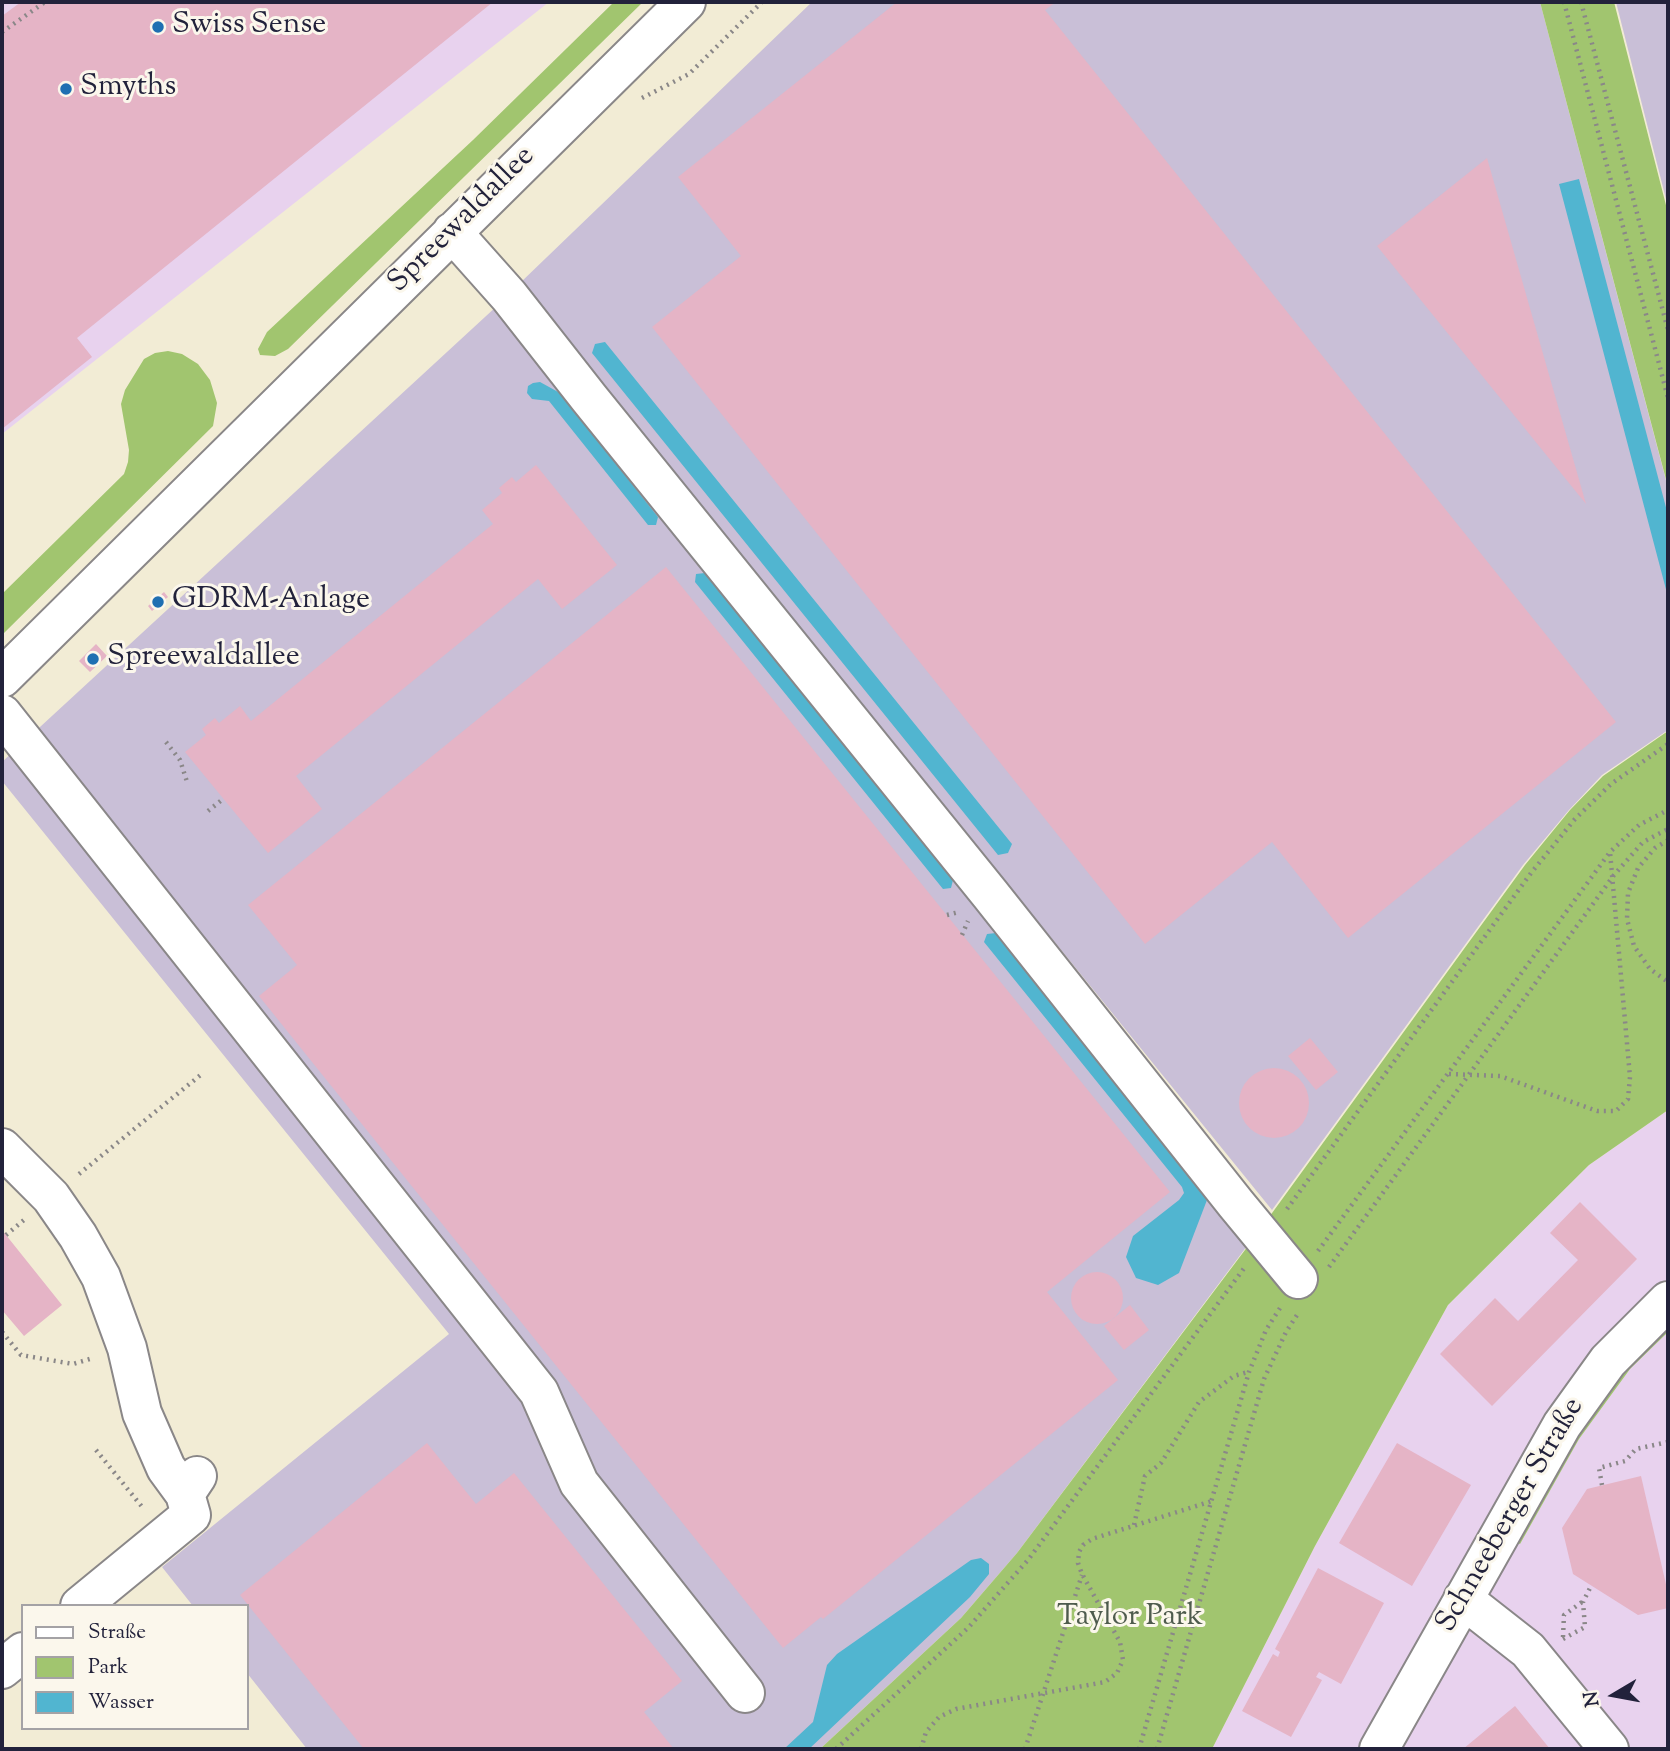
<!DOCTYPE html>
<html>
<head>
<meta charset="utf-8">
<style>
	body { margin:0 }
	#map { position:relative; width:1670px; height:1751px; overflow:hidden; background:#f2ecd5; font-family:"Sorts Mill Goudy",serif }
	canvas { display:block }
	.frame { position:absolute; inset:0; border:4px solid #22223b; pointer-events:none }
	.legend { position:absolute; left:21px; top:1604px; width:228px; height:126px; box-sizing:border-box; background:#fbf7ec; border:2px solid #a4a2a5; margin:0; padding:9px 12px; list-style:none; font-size:21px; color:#22223b }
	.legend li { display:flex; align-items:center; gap:14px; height:35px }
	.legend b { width:35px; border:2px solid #a4a2a5 }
	.north { position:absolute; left:1579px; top:1660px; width:70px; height:70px; -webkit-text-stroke:5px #fbf7ec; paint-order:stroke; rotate:260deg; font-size:19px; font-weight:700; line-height:28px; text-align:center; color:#22223b }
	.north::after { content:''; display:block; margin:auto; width:24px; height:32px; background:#22223b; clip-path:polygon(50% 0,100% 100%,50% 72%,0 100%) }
</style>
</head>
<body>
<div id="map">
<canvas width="1670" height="1751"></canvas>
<div class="frame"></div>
<ul class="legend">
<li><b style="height:9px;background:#fff"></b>Straße</li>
<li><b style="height:19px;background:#a1c56f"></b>Park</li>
<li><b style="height:19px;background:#51b5d0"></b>Wasser</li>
</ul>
<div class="north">N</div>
</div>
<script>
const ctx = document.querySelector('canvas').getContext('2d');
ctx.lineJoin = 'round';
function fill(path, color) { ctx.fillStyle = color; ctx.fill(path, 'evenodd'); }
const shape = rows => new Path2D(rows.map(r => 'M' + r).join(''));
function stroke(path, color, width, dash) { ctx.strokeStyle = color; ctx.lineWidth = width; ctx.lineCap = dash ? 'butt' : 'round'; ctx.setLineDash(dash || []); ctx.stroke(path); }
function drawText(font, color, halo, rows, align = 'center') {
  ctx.font = font + ' "Sorts Mill Goudy",serif'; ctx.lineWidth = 6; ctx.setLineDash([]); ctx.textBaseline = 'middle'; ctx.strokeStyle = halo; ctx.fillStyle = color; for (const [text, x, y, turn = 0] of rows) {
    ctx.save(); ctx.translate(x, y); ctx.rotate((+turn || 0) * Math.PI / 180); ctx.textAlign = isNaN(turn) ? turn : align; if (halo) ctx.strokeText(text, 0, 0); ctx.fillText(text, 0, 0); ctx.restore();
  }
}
const built = shape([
	[2,2,549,2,2,434],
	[1668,1110,1668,1749,1212,1749,1315,1546,1448,1305,1589,1165]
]);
const industrial = shape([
	[812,2,1540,2,1668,488,1668,730,1602,775,1569,810,1523,865,1272,1210,520,283],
	[1616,2,1668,2,1668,207],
	[498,305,1250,1242,1017,1553,961,1618,820,1749,307,1749,247,1673,247,1606,193,1606,162,1567,449,1334,2,781,2,762]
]);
const green = shape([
	[614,2,643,2,288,349,275,356,260,355,258,349,267,332,473,140],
	[1540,2,1614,2,1668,213,1668,487],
	[168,351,182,354,198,364,210,380,217,403,213,426,2,635,2,594,124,474,128,462,129,450,121,404,125,390,144,359,155,353],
	[1668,731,1668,1110,1589,1165,1448,1305,1315,1546,1212,1749,820,1749,961,1618,1017,1553,1251,1242,1525,865,1570,810,1603,776],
	[1668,1319,1668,1332,1630,1369,1579,1439,1520,1544,1511,1539,1570,1436]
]);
const water = shape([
	[1579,179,1668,515,1668,597,1559,184],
	[605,342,1012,844,1008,853,998,855,592,353,595,344],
	[540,382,560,393,658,517,656,525,648,525,549,401,532,399,527,393,528,386,533,383],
	[705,573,953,880,951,888,943,889,695,582,696,574],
	[996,933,1207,1194,1207,1200,1179,1273,1158,1285,1136,1278,1126,1257,1133,1236,1179,1200,1184,1193,1182,1187,984,942,987,934],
	[981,1558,989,1564,989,1574,970,1597,809,1749,784,1749,813,1722,827,1665,837,1654,971,1560]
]);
const building = shape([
	[21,2,493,2,77,338,92,357,2,429,2,16],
	[897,2,1056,2,1045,10,1616,722,1348,938,1272,842,1145,944,652,327,741,256,678,177],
	[1487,158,1586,504,1377,246],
	[536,465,617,565,562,609,538,579,296,776,322,809,268,853,185,752,206,735,202,729,215,718,219,723,240,706,251,721,493,524,482,510,502,493,499,488,512,477,516,482],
	[666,567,1170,1192,1047,1292,1118,1380,823,1619,821,1617,783,1648,259,996,297,965,248,905],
	[164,592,168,597,152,611,148,606],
	[96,644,107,656,90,672,79,661],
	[1310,1038,1338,1072,1316,1090,1288,1056],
	'1239 1103a35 35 0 1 1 70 0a35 35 0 1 1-70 0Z',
	[1580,1202,1637,1259,1492,1406,1440,1354,1495,1298,1518,1321,1578,1260,1550,1233],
	[2,1230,62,1305,24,1336,2,1310],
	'1071 1298a26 26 0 1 1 52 0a26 26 0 1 1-52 0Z',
	[1130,1305,1149,1330,1124,1350,1104,1326],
	[427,1443,476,1504,514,1473,682,1681,644,1712,674,1749,364,1749,240,1595],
	[1397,1443,1471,1485,1412,1586,1339,1543],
	[1641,1476,1668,1593,1668,1608,1638,1615,1573,1574,1562,1528,1587,1489],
	[1318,1568,1384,1603,1341,1684,1319,1672,1316,1677,1322,1680,1291,1737,1242,1711,1273,1654,1278,1657,1280,1652,1275,1649],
	[1515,1706,1550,1749,1463,1749]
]);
const path = shape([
	[1564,2,1668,398],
	[1581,2,1668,330],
	[2,32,45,2],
	[642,98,689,74,762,2],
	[166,742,180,760,188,785],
	[208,811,223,799],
	[1668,840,1655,848,1638,868,1628,893,1627,919,1634,946,1650,969,1668,982],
	[947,915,959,912],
	[962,935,968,921],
	[1449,1074,1500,1076,1597,1111,1616,1111,1628,1099,1630,1077,1610,852],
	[79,1174,203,1073],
	[1287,1209,1531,873,1575,819,1611,784,1668,744],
	[6,1235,24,1220],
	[1318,1251,1610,852,1639,825,1668,810],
	[1329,1267,1614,875,1643,842,1668,829],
	[2,1332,21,1355,73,1364,93,1358],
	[96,1450,143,1508],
	[1602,1485,1599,1468,1625,1461,1636,1449,1668,1442],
	[1134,1525,1145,1476,1161,1463,1199,1402,1234,1376,1248,1372],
	[1563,1637,1564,1615,1582,1602],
	[1563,1639,1585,1627,1583,1602,1591,1586],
	[836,1749,969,1627,1028,1560,1245,1267],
	[921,1749,926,1732,939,1717,956,1709,1105,1682,1117,1673,1123,1660,1120,1642,1082,1574,1078,1563,1079,1552,1083,1545,1092,1539,1212,1501],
	[1025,1749,1082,1575],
	[1139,1749,1249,1372,1266,1330,1280,1308],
	[1157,1749,1264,1379,1286,1332,1297,1315]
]);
const minor = shape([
	[452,232,509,296,589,398,990,894,1236,1204,1298,1279],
	[2,678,686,2],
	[2,714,539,1392,579,1483,745,1693],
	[2,1148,51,1197,78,1236,101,1277,127,1348,142,1413,166,1468,185,1494],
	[1463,1599,1528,1650,1609,1749],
	[80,1606,191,1515,185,1494,197,1476],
	[2,1669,23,1652],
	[1379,1749,1562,1425,1608,1361,1668,1301]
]);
const markers = [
	[158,27,7,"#1f6fb2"],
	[66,89,7,"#1f6fb2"],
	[158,602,7,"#1f6fb2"],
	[93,659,7,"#1f6fb2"]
];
const poiNames = [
	["Swiss Sense",172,27],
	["Smyths",80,89],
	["GDRM-Anlage",172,602],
	["Spreewaldallee",107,659]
];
const streetNames = [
	["Spreewaldallee",463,221,-45],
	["Schneeberger Straße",1512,1516,-60]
];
const parkNames = [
	["Taylor Park",1130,1619]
];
fill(built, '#e8d2ee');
fill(industrial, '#c9bfd7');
fill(green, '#a1c56f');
fill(water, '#51b5d0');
fill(building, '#e5b4c6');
stroke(minor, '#8a8788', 42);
stroke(path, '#8a8788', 4.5, [2, 5]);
stroke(minor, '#fff', 38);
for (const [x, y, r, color] of markers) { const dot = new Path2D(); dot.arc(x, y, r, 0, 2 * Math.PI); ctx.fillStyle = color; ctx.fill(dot); stroke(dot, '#fbf7ec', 2.5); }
drawText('30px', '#22223b', '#fbf7ec', poiNames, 'left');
drawText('30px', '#22223b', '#fbf7ec', streetNames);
drawText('30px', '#4e5b4d', '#fbf7ec', parkNames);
</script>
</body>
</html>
